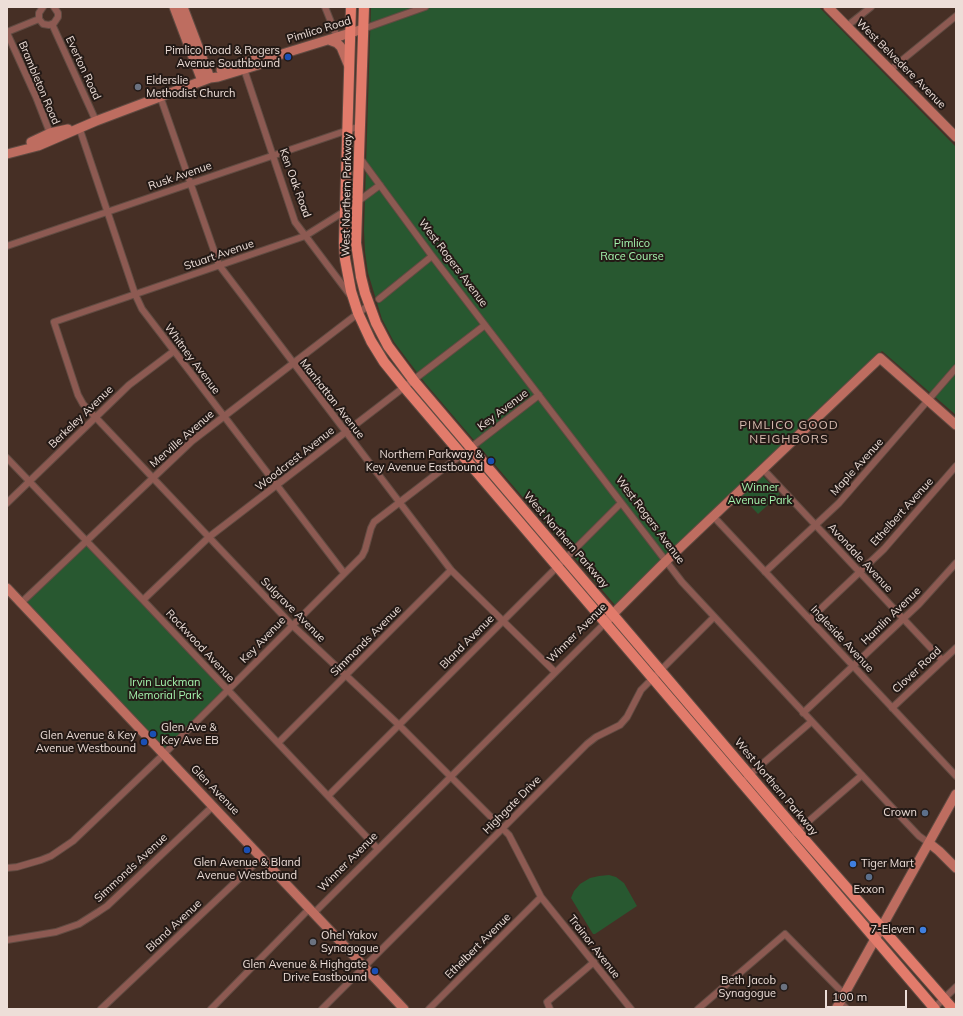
<!DOCTYPE html>
<html>
<head>
<meta charset="utf-8">
<style>
	body { margin:0 }
	#map { position:relative; width:963px; height:1016px; overflow:hidden; background:#462f25; font-family:Mulish,sans-serif }
	canvas { display:block }
	.frame { position:absolute; inset:0; border:8px solid #edded8; pointer-events:none }
	.scale { position:absolute; left:825px; top:990px; width:82px; height:18px; box-sizing:border-box; border:2px solid #edded8; border-top:0; padding-left:5px; font-size:12px; line-height:14px; white-space:nowrap; color:#edded8; -webkit-text-stroke:3px #241a16; paint-order:stroke }
</style>
</head>
<body>
<div id="map">
<canvas width="963" height="1016"></canvas>
<div class="frame"></div>
<div class="scale">100 m</div>
</div>
<script>
const ctx = document.querySelector('canvas').getContext('2d');
ctx.lineJoin = 'round';
function fill(path, color) { ctx.fillStyle = color; ctx.fill(path, 'evenodd'); }
const shape = rows => new Path2D(rows.map(r => 'M' + r).join(''));
function stroke(path, color, width, dash) { ctx.strokeStyle = color; ctx.lineWidth = width; ctx.lineCap = dash ? 'butt' : 'round'; ctx.setLineDash(dash || []); ctx.stroke(path); }
function drawText(font, color, halo, rows, align = 'center') {
  ctx.font = font + ' Mulish,sans-serif'; ctx.lineWidth = 4; ctx.setLineDash([]); ctx.textBaseline = 'middle'; ctx.strokeStyle = halo; ctx.fillStyle = color; for (const [text, x, y, turn = 0] of rows) {
    ctx.save(); ctx.translate(x, y); ctx.rotate((+turn || 0) * Math.PI / 180); ctx.textAlign = isNaN(turn) ? turn : align; if (halo) ctx.strokeText(text, 0, 0); ctx.fillText(text, 0, 0); ctx.restore();
  }
}
const green = shape([
	[371,7,819,7,956,147,956,415,882,351,667,554,615,605,425,383,394,342,382,319,368,273,365,252,364,230],
	[762,475,780,494,758,514,740,495],
	[86,544,225,690,164,751,25,603],
	[609,875,616,877,624,883,637,906,595,934,593,934,571,898,574,891,580,884,590,878,599,876]
]);
const street = shape([
	[43,7,39,13,39,19,43,24,49,25,54,23,58,17,58,13,54,7],
	[325,7,337,37],
	[52,24,96,121],
	[847,26,871,7],
	[363,29,425,7],
	[7,32,39,19],
	[7,33,36,97,50,133,50,137],
	[242,68,244,69,295,222,350,295],
	[890,70,956,16],
	[160,96,219,265,451,570,555,672],
	[79,127,135,294,142,309,344,573],
	[360,158,432,256,682,582,900,816,919,836,929,843],
	[380,185,345,211,305,236,54,322,78,395,83,404,292,625,399,725,509,835,541,897,631,1009],
	[7,246,360,126],
	[379,299,432,256],
	[7,458,143,600,378,849],
	[763,469,942,660],
	[7,503,129,385,174,351],
	[713,516,956,776],
	[765,572,839,503,956,368],
	[143,600,209,537,485,325],
	[21,603,192,441,369,305],
	[810,619,884,549,956,466],
	[892,708,956,648],
	[803,713,919,604,956,563],
	[278,743,451,570],
	[747,777,811,722],
	[328,796,621,503],
	[795,833,862,775],
	[7,868,17,867,41,860,51,856,73,841,164,754,362,556,365,550,371,528,374,522,539,395],
	[314,913,605,623],
	[7,940,56,932,79,924,98,912,107,906,213,806],
	[840,1002,847,1009],
	[101,1009,262,857],
	[211,1009,310,908],
	[322,1009,587,744,596,737,620,725,627,717,641,690,714,617],
	[429,1009,541,897],
	[550,1009,547,1002,594,962],
	[698,1009,785,934,844,994],
	[933,1009,956,987]
]);
const secondary = shape([
	[174,7,202,81],
	[183,7,210,78],
	[828,7,956,137],
	[329,40,337,43,341,47,348,64],
	[221,70,256,59,266,59],
	[31,142,50,133,68,129],
	[7,154,38,146,96,121,210,78,218,77,258,65,266,59,363,29],
	[7,588,404,1009],
	[608,619,666,561,880,358,956,425],
	[929,843,939,851,956,868],
	[836,1009,956,794]
]);
const primary = shape([
	[351,7,344,243,345,259,351,291,358,313,371,341,384,362,405,388,935,1009],
	[364,7,356,243,361,277,365,293,376,323,388,346,414,381,797,831,953,1009]
]);
const markers = [
	[288,57,4,"#1a4fb4"],
	[138,87,4,"#6b7280"],
	[491,461,4,"#1a4fb4"],
	[153,734,4,"#1a4fb4"],
	[144,742,4,"#1a4fb4"],
	[925,813,4,"#5c6f8a"],
	[247,850,4,"#1a4fb4"],
	[853,864,4,"#3f7fe0"],
	[869,877,4,"#5c6f8a"],
	[923,930,4,"#3f7fe0"],
	[313,942,4,"#6b7280"],
	[375,971,4,"#1a4fb4"],
	[784,987,4,"#6b7280"]
];
const streetNames = [
	["Pimlico Road",319,30,-17],
	["West Belvedere Avenue",901,64,45],
	["Everton Road",83,68,65],
	["Brambleton Road",39,83,67],
	["Rusk Avenue",180,176,-19],
	["Ken Oak Road",295,183,70],
	["West Northern Parkway",347,195,-89],
	["Stuart Avenue",219,255,-19],
	["West Rogers Avenue",453,263,53],
	["Whitney Avenue",192,359,53],
	["Manhattan Avenue",332,399,52],
	["Key Avenue",503,410,-37],
	["Berkeley Avenue",81,417,-44],
	["Merville Avenue",182,439,-41],
	["Woodcrest Avenue",295,459,-38],
	["Maple Avenue",857,467,-48],
	["Ethelbert Avenue",902,512,-48],
	["West Rogers Avenue",650,520,53],
	["West Northern Parkway",566,540,49],
	["Avondale Avenue",860,558,47],
	["Sulgrave Avenue",293,610,45],
	["Hamlin Avenue",891,616,-44],
	["Winner Avenue",577,633,-45],
	["Ingleside Avenue",842,639,47],
	["Key Avenue",263,640,-46],
	["Simmonds Avenue",366,641,-45],
	["Bland Avenue",467,642,-45],
	["Rockwood Avenue",200,646,47],
	["Clover Road",917,670,-43],
	["West Northern Parkway",776,787,50],
	["Glen Avenue",215,790,46],
	["Highgate Drive",512,805,-45],
	["Winner Avenue",348,862,-45],
	["Simmonds Avenue",131,868,-43],
	["Bland Avenue",174,926,-43],
	["Ethelbert Avenue",478,946,-45],
	["Trainor Avenue",594,947,52]
];
const poiNames = [
	["Pimlico Road & Rogers",280,51],
	["Avenue Southbound",280,64],
	["Elderslie",146,81,"left"],
	["Methodist Church",146,94,"left"],
	["Northern Parkway &",483,455],
	["Key Avenue Eastbound",483,468],
	["Glen Ave &",161,728,"left"],
	["Key Ave EB",161,741,"left"],
	["Glen Avenue & Key",136,736],
	["Avenue Westbound",136,749],
	["Crown",917,813],
	["Glen Avenue & Bland",247,863,"center"],
	["Avenue Westbound",247,876,"center"],
	["Tiger Mart",861,864,"left"],
	["Exxon",869,890,"center"],
	["7-Eleven",915,930],
	["Ohel Yakov",321,936,"left"],
	["Synagogue",321,949,"left"],
	["Glen Avenue & Highgate",367,965],
	["Drive Eastbound",367,978],
	["Beth Jacob",776,981],
	["Synagogue",776,994]
];
const parkNames = [
	["Pimlico",632,244],
	["Race Course",632,257],
	["Winner",760,488],
	["Avenue Park",760,501],
	["Irvin Luckman",165,683],
	["Memorial Park",165,696]
];
const neighbourhoodNames = [
	["PIMLICO GOOD",789,425],
	["NEIGHBORS",789,439]
];
fill(green, '#285830');
stroke(street, '#614b42', 8);
stroke(secondary, '#614b42', 11);
stroke(primary, '#614b42', 12);
stroke(street, '#8d5a52', 6);
stroke(secondary, '#be6d60', 9);
stroke(primary, '#e27b6b', 10);
for (const [x, y, r, color] of markers) { const dot = new Path2D(); dot.arc(x, y, r, 0, 2 * Math.PI); ctx.fillStyle = color; ctx.fill(dot); stroke(dot, '#241a16', 1.5); }
drawText('11px', '#edded8', '#241a16', streetNames);
drawText('11px', '#edded8', '#241a16', poiNames, 'right');
drawText('11px', '#a5f5ae', '#241a16', parkNames);
ctx.letterSpacing = '1px';
drawText('12px', '#dabdb1', '#241a16', neighbourhoodNames);
ctx.letterSpacing = '0px';
</script>
</body>
</html>
